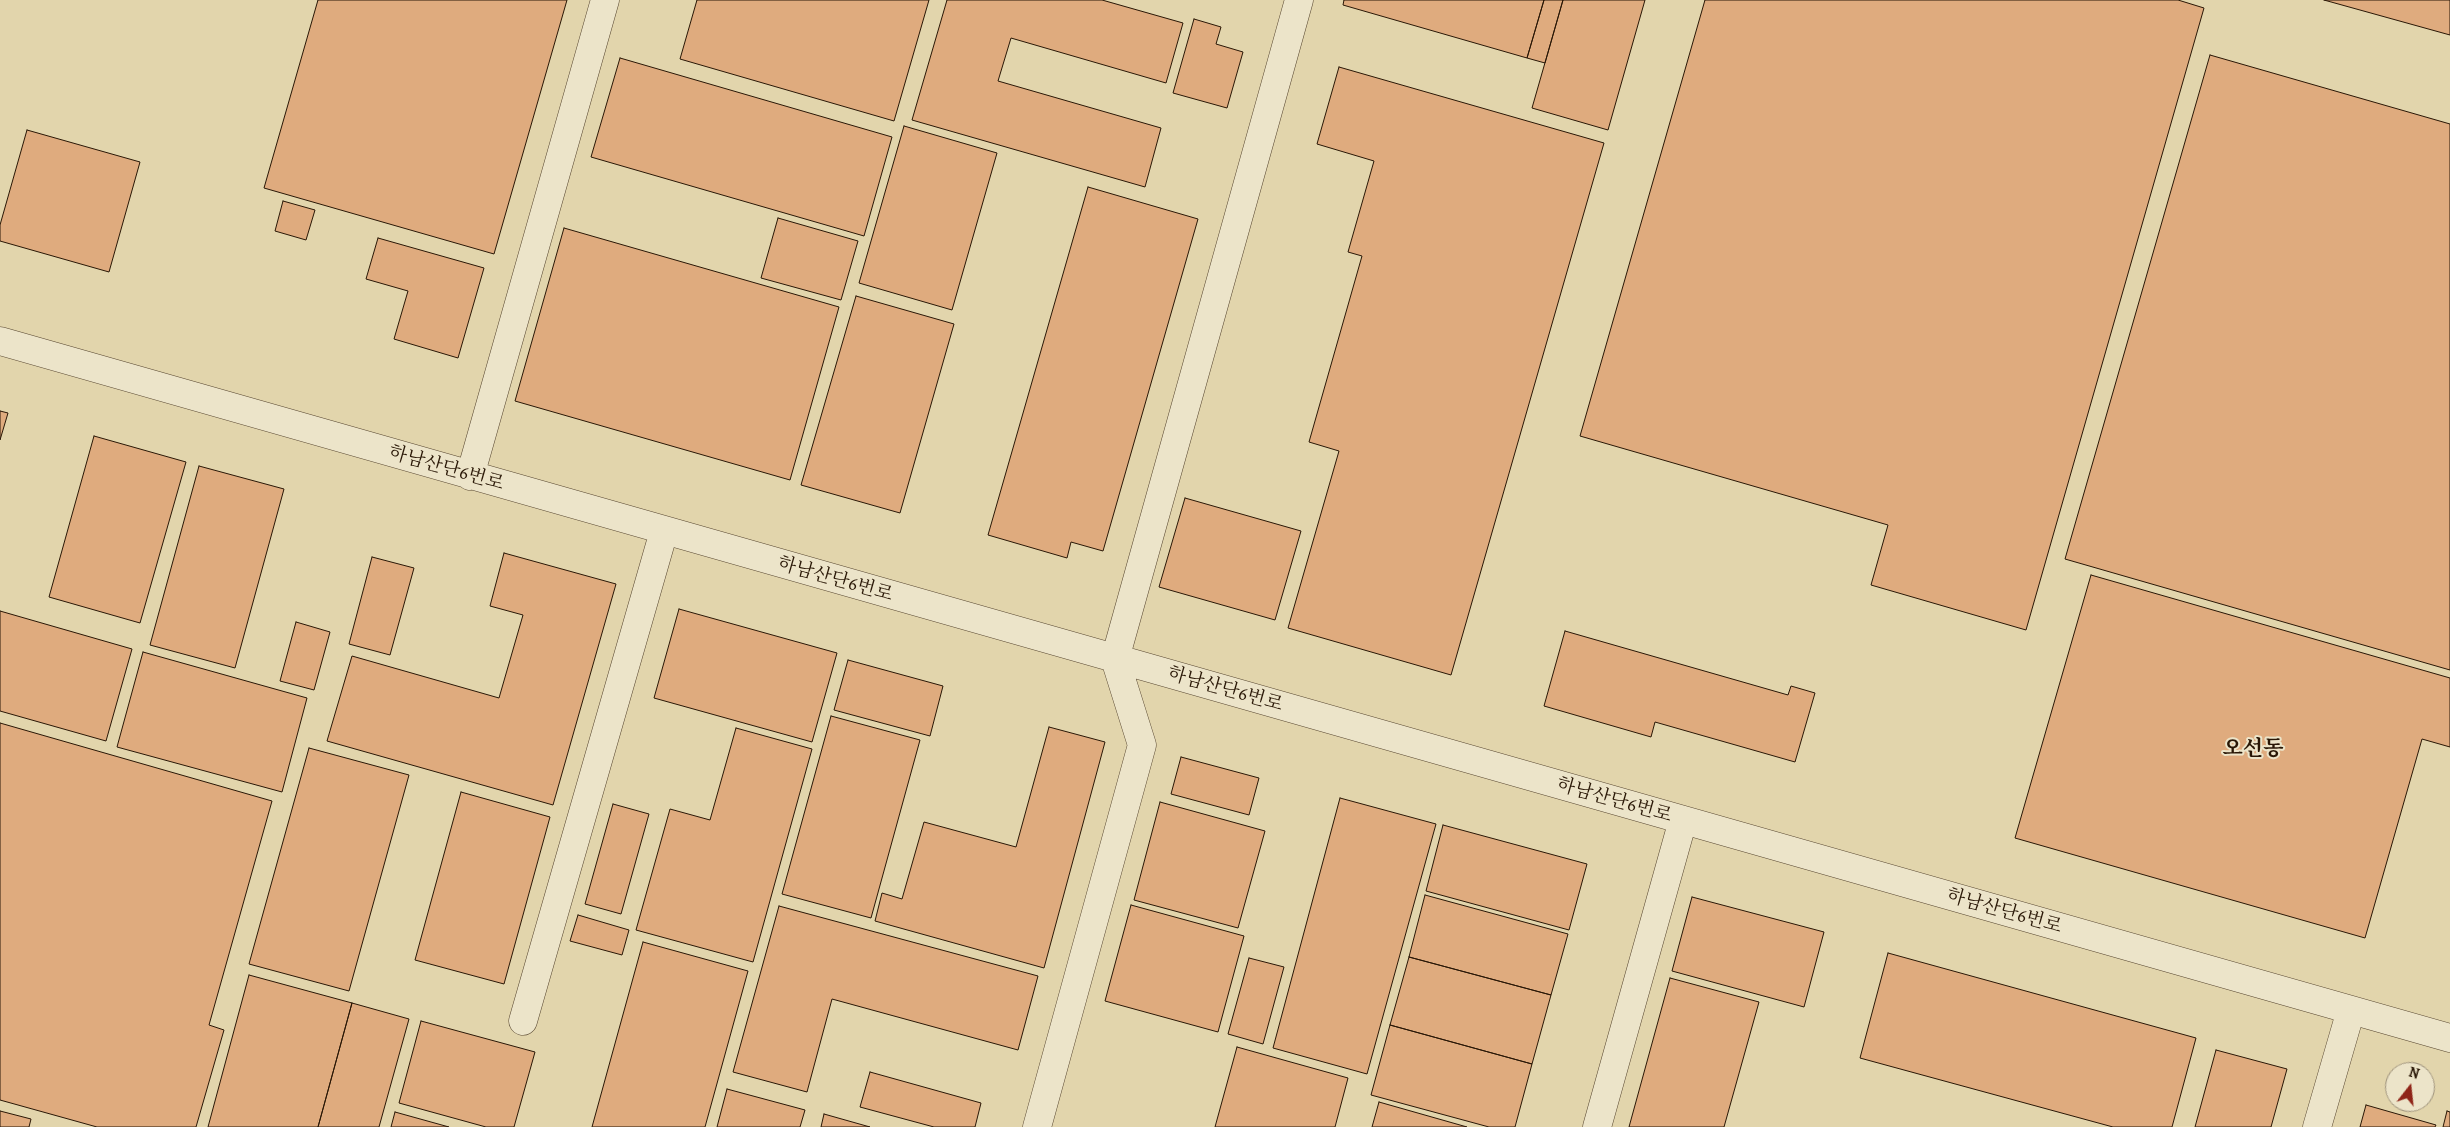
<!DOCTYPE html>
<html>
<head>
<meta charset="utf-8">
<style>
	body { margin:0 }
	#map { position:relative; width:2450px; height:1127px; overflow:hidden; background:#e2d5ac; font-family:Alegreya,serif }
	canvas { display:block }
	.north { position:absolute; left:2385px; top:1062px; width:50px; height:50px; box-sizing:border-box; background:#ece4c9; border:1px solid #9e927b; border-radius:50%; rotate:16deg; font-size:14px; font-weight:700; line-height:20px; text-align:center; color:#291706 }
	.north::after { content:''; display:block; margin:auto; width:18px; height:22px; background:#8f2418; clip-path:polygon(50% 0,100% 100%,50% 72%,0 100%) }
</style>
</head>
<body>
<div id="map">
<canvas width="2450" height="1127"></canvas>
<div class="north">N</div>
</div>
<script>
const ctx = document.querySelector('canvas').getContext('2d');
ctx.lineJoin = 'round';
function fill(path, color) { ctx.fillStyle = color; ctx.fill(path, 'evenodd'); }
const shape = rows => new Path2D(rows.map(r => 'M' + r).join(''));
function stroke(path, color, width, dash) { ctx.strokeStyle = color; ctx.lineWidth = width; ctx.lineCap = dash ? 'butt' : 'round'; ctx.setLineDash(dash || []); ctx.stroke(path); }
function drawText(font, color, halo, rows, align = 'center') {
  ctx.font = font + ' Alegreya,"Noto Serif KR",serif'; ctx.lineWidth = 4; ctx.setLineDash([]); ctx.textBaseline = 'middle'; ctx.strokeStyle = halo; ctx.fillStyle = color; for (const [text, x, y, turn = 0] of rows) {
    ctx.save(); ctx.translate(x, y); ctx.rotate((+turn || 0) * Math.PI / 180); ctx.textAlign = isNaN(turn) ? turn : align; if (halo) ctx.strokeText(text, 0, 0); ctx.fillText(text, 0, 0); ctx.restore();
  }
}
const building = shape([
	[318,0,567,0,494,254,264,188,318,0],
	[697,0,929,0,894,121,680,59,697,0],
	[947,0,1102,0,1183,23,1166,83,1011,38,998,81,1161,128,1145,187,912,120,947,0],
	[1344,0,1544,0,1527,58,1343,5,1344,0],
	[1544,0,1563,0,1545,63,1527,58,1544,0],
	[1563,0,1645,0,1608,130,1532,108,1563,0],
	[1705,0,2178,0,2204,8,2026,630,1871,585,1888,525,1580,436,1705,0],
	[2324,0,2450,0,2450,35,2324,0],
	[1194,19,1221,27,1216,44,1243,52,1227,108,1173,93,1194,19],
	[2210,55,2450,124,2450,670,2065,559,2210,55],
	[620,58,892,137,864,236,591,157,620,58],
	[1339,67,1604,143,1451,675,1288,628,1339,451,1309,442,1362,256,1348,252,1374,161,1317,144,1339,67],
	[904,126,997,153,952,310,859,283,904,126],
	[27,130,140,162,109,272,0,241,0,225,27,130],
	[1088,187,1198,219,1103,551,1071,542,1067,558,988,535,1088,187],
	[283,201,315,210,306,240,275,231,283,201],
	[778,218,858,241,841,300,761,278,778,218],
	[564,228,839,307,790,480,515,401,564,228],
	[378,238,484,268,458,358,394,339,408,291,366,279,378,238],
	[856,296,954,324,900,513,801,485,856,296],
	[0,411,8,413,0,440,0,411],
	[94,436,186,462,140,623,49,597,94,436],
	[199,466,284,489,235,668,150,645,199,466],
	[1185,498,1301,531,1275,620,1159,587,1185,498],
	[504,553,616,584,553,805,327,741,352,656,499,698,523,615,490,606,504,553],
	[372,557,414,568,390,655,349,644,372,557],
	[2091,575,2450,678,2450,747,2422,739,2365,938,2015,838,2091,575],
	[679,609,837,653,812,742,654,698,679,609],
	[0,611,132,649,106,741,0,711,0,611],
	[296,622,330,632,314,690,280,681,296,622],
	[1565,631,1788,695,1791,686,1815,693,1795,762,1655,722,1651,737,1544,706,1565,631],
	[143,652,307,698,282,792,117,747,143,652],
	[848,660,943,686,930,736,834,710,848,660],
	[831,716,920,740,871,918,782,894,831,716],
	[0,723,272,801,209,1025,224,1030,196,1127,97,1127,0,1100,0,723],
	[1049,727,1105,742,1044,968,875,921,882,893,902,899,924,822,1016,847,1049,727],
	[736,728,812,749,753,962,636,930,670,809,710,820,736,728],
	[309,748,409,775,349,991,249,964,309,748],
	[1181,757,1259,778,1249,815,1171,794,1181,757],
	[461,792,550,817,504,984,415,960,461,792],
	[1340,798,1436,824,1367,1074,1273,1048,1340,798],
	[1160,802,1265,831,1238,928,1134,900,1160,802],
	[613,804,649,814,621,914,585,904,613,804],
	[1443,825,1587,864,1569,930,1426,891,1443,825],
	[1425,895,1568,934,1551,995,1409,957,1425,895],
	[1692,897,1824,932,1804,1007,1672,971,1692,897],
	[1131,905,1244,936,1218,1032,1105,1001,1131,905],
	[779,906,1038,976,1018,1050,832,999,807,1092,733,1072,779,906],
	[578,915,629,930,622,955,570,941,578,915],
	[643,942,748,971,705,1127,592,1127,643,942],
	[1888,953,2196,1038,2172,1127,2113,1127,1860,1058,1888,953],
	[1409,957,1551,995,1532,1064,1390,1025,1409,957],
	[1249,958,1284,967,1263,1044,1228,1034,1249,958],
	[249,975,352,1003,318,1127,208,1127,249,975],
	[1670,978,1759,1002,1724,1127,1629,1127,1670,978],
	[352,1003,409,1019,379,1127,318,1127,352,1003],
	[421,1021,535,1052,514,1127,486,1127,399,1103,421,1021],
	[1390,1025,1532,1064,1515,1127,1489,1127,1371,1095,1390,1025],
	[1237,1047,1348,1078,1335,1127,1215,1127,1237,1047],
	[2216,1050,2287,1069,2271,1127,2195,1127,2216,1050],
	[870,1072,981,1103,975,1127,934,1127,860,1107,870,1072],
	[727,1089,805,1110,800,1127,717,1127,727,1089],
	[1379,1102,1467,1127,1372,1127,1379,1102],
	[2366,1105,2436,1125,2435,1127,2360,1127,2366,1105],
	[0,1111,31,1119,29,1127,0,1127,0,1111],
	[2447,1111,2450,1112,2450,1127,2443,1127,2447,1111],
	[395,1112,449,1127,391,1127,395,1112],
	[824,1114,870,1127,821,1127,824,1114]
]);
const minor = shape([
	[0,341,2450,1038],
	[470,476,605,0],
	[523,1021,664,531],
	[1037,1127,1142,745,1115,659,1299,0],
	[1597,1127,1683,820],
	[2317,1127,2351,1010]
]);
const streetNames = [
	["하남산단6번로",446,469,16],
	["하남산단6번로",835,580,16],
	["하남산단6번로",1225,690,16],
	["하남산단6번로",1614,801,16],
	["하남산단6번로",2004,912,16]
];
const quarterNames = [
	["오선동",2253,750]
];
fill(building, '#dfab7e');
stroke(building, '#291706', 1);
stroke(minor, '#574630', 29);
stroke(minor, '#ece4c9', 28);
drawText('19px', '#291706', '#ece4c9', streetNames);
drawText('bold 21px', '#291706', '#ece4c9', quarterNames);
</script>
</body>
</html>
